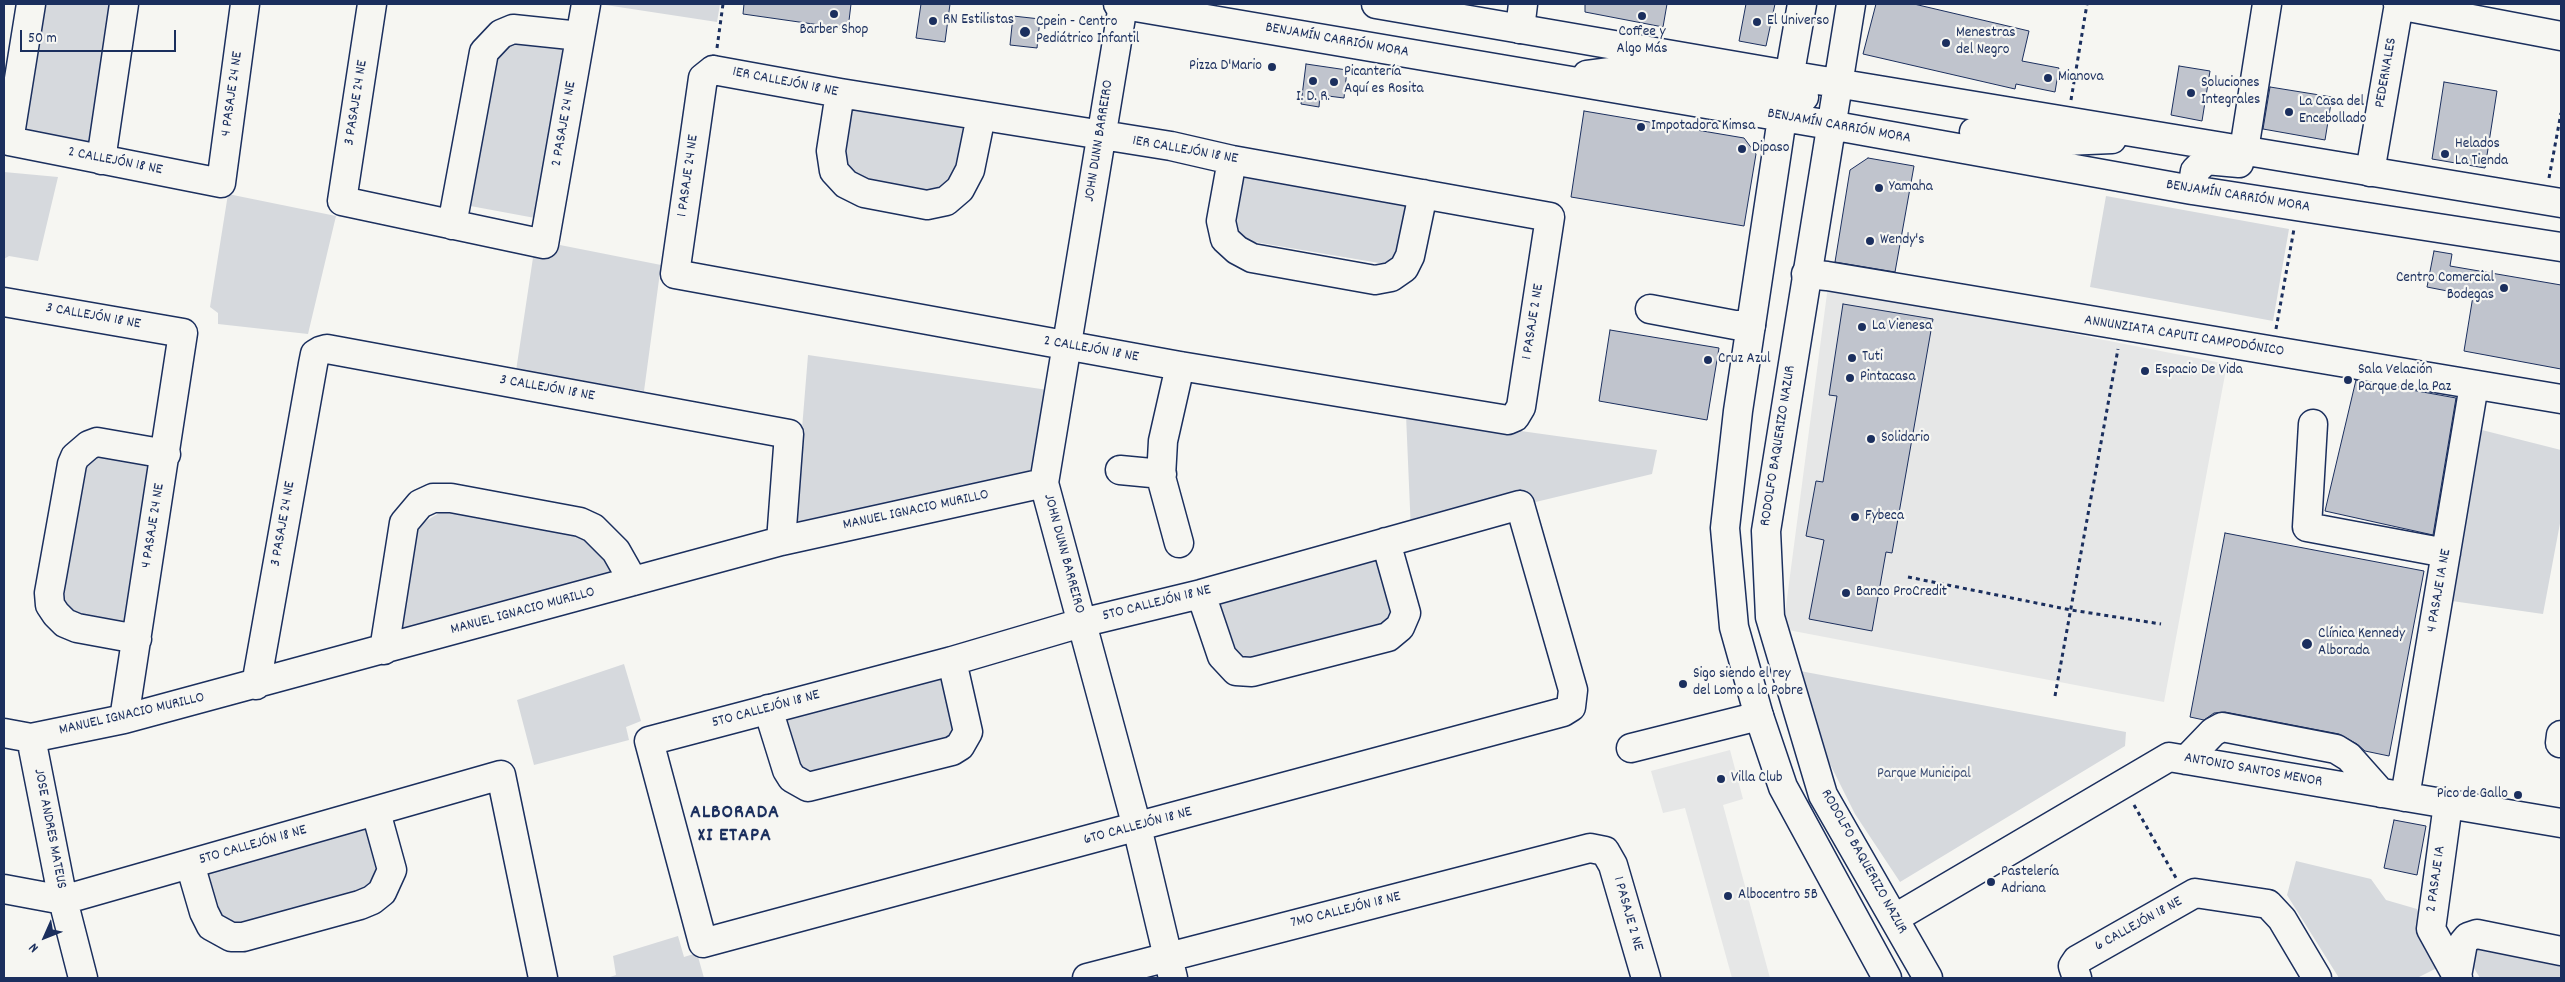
<!DOCTYPE html>
<html>
<head>
<meta charset="utf-8">
<style>
	body { margin:0 }
	#map { position:relative; width:2565px; height:982px; overflow:hidden; background:#f6f6f2; font-family:Dekko,sans-serif }
	canvas { display:block }
	.frame { position:absolute; inset:0; border:5px solid #1b2f5e; pointer-events:none }
	.north { position:absolute; left:20px; top:912px; width:50px; height:50px; -webkit-text-stroke:4px #f6f6f2; paint-order:stroke; rotate:226deg; font-size:14px; font-weight:700; line-height:20px; text-align:center; color:#1b2f5e }
	.north::after { content:''; display:block; margin:auto; width:18px; height:22px; background:#1b2f5e; clip-path:polygon(50% 0,100% 100%,50% 72%,0 100%) }
	.scale { position:absolute; left:20px; top:30px; width:156px; height:22px; box-sizing:border-box; border:2px solid #1b2f5e; border-top:0; padding-left:6px; font-size:15px; line-height:18px; white-space:nowrap; color:#1b2f5e; -webkit-text-stroke:4px #f6f6f2; paint-order:stroke }
</style>
</head>
<body>
<div id="map">
<canvas width="2565" height="982"></canvas>
<div class="frame"></div>
<div class="north">N</div>
<div class="scale">50 m</div>
</div>
<script>
const ctx = document.querySelector('canvas').getContext('2d');
ctx.lineJoin = 'round';
function fill(path, color) { ctx.fillStyle = color; ctx.fill(path, 'evenodd'); }
const shape = rows => new Path2D(rows.map(r => 'M' + r).join(''));
function stroke(path, color, width, dash) { ctx.strokeStyle = color; ctx.lineWidth = width; ctx.lineCap = dash ? 'butt' : 'round'; ctx.setLineDash(dash || []); ctx.stroke(path); }
function drawText(font, color, halo, rows, align = 'center') {
  ctx.font = font + ' Dekko,sans-serif'; ctx.lineWidth = 4.5; ctx.setLineDash([]); ctx.textBaseline = 'middle'; ctx.strokeStyle = halo; ctx.fillStyle = color; for (const [text, x, y, turn = 0] of rows) {
    ctx.save(); ctx.translate(x, y); ctx.rotate((+turn || 0) * Math.PI / 180); ctx.textAlign = isNaN(turn) ? turn : align; if (halo) ctx.strokeText(text, 0, 0); ctx.fillText(text, 0, 0); ctx.restore();
  }
}
const built = shape([
	[1828,286,2227,364,2164,702,1783,629],
	[1730,750,1743,799,1723,805,1770,978,1732,978,1685,808,1663,813,1651,771]
]);
const green = shape([
	[43,4,112,4,91,144,26,132],
	[599,4,720,4,717,22],
	[517,38,567,45,535,218,465,205,494,60],
	[844,100,975,120,965,171,934,197,851,177,837,134],
	[1237,166,1416,199,1398,262,1385,264,1237,239,1232,228],
	[4,172,58,177,38,261,9,256,4,259],
	[228,194,336,216,308,334,218,324,218,313,210,307],
	[2106,196,2289,229,2273,321,2090,287],
	[560,245,661,265,644,391,516,371,534,251,555,254],
	[808,355,1048,390,1034,476,794,527],
	[1406,415,1657,450,1652,474,1411,532],
	[2474,428,2561,450,2561,518,2543,614,2445,600],
	[98,453,154,462,127,628,76,618,58,595,84,459],
	[444,510,574,531,595,543,614,572,397,634,413,529],
	[1384,556,1398,606,1387,628,1245,664,1237,660,1213,604],
	[624,664,641,721,626,727,629,740,534,765,517,700],
	[1800,671,2126,732,2125,746,1900,882,1855,814,1827,758],
	[948,674,959,735,818,776,796,766,782,720],
	[371,819,384,870,379,885,231,930,212,910,202,869],
	[2296,861,2371,879,2386,900,2417,909,2439,967,2417,978,2339,978,2287,895],
	[678,936,684,957,697,953,704,978,607,978,616,975,613,956],
	[2479,943,2561,961,2561,978,2480,978,2472,965]
]);
const building = shape([
	[744,4,851,4,848,29,743,14,744,4],
	[921,4,950,4,945,42,916,38,921,4],
	[1585,4,1667,4,1663,27,1585,12,1585,4],
	[1746,4,1775,4,1766,46,1739,41,1746,4],
	[1876,4,1914,4,2029,31,2022,61,2059,68,2055,92,2016,84,2015,89,1863,54,1876,4],
	[1013,16,1040,19,1037,48,1010,45,1013,16],
	[1306,64,1347,70,1344,98,1320,95,1319,107,1301,104,1306,64],
	[2179,66,2210,71,2202,121,2171,115,2179,66],
	[2444,82,2497,91,2485,168,2432,159,2444,82],
	[2270,87,2332,97,2325,140,2263,129,2270,87],
	[1584,111,1744,138,1756,154,1744,226,1571,197,1584,111],
	[1868,158,1914,166,1895,272,1835,262,1850,170,1868,158],
	[2434,251,2452,254,2450,266,2561,285,2561,369,2464,351,2473,296,2427,287,2434,251],
	[1843,304,1933,319,1892,553,1886,552,1872,631,1809,619,1824,540,1806,536,1816,481,1823,482,1837,396,1829,395,1843,304],
	[1610,330,1719,348,1707,420,1599,401,1610,330],
	[2356,380,2456,398,2433,535,2325,511,2356,380],
	[2225,533,2424,571,2389,756,2365,751,2357,744,2339,734,2225,712,2214,713,2204,720,2190,717,2225,533],
	[2394,820,2426,826,2417,875,2384,868,2394,820]
]);
const path = shape([
	[717,48,723,4],
	[2071,100,2087,4],
	[2549,178,2561,113],
	[2276,329,2294,229],
	[1908,577,2071,610,2161,624],
	[2055,696,2118,349],
	[2134,805,2176,878]
]);
const minor = shape([
	[31,4,9,141,221,183,245,4],
	[372,4,342,201,544,244,586,4],
	[1123,5,1044,483,1137,827,1173,978],
	[2398,5,2561,36],
	[1520,29,1523,4],
	[713,70,840,93,1171,146,1232,160,1550,217,1521,407,1515,417,1508,420,1180,366,675,274,703,78,713,70],
	[840,93,831,151,834,171,846,184,864,193,927,205,946,201,960,189,970,170,981,116],
	[2244,150,2267,4],
	[101,160,124,4],
	[1232,160,1221,221,1225,239,1237,250,1252,258,1375,280,1391,277,1404,268,1410,256,1423,194],
	[2370,172,2399,4],
	[452,225,484,52,501,34,513,29,580,36],
	[1806,274,1827,276,2561,399],
	[4,302,183,333,124,719],
	[1650,309,1735,325,1751,325],
	[2313,424,2307,527,2446,553],
	[1120,470,1162,474],
	[1520,505,1573,690,1571,707,1563,712,703,943,649,741,952,661,1081,623,1201,594,1520,505],
	[1179,543,1161,477,1163,441,1180,366],
	[1201,594,1222,656,1236,671,1252,672,1388,637,1400,627,1406,613,1386,542],
	[137,639,77,628,65,623,56,614,50,605,49,593,72,464,75,457,89,445,97,442,166,454],
	[384,650,404,523,420,504,433,498,451,498,580,522,593,528,616,551,633,581],
	[256,685,313,364,315,354,320,351,327,349,789,434,781,541],
	[768,709,787,770,792,778,808,787,952,751,960,746,968,732,952,661],
	[4,733,31,738,124,719,781,541,1044,483],
	[31,738,63,900,83,978],
	[2560,743,2561,735],
	[1631,748,1759,716],
	[2186,760,2213,732,2222,727,2336,749,2349,757,2381,793],
	[2405,797,2474,385],
	[2448,804,2431,929,2458,978],
	[190,864,204,912,211,926,231,937,243,937,360,905,372,900,382,892,392,870,376,812],
	[4,889,63,900,501,775,543,978],
	[1895,918,2169,757,2561,823],
	[2457,976,2463,943,2468,937,2477,934,2561,951],
	[1087,978,1590,848,1605,851,1613,865,1646,978],
	[2077,978,2073,966,2077,960,2195,893,2268,904,2282,919,2317,978]
]);
const major = shape([
	[1118,4,1830,125,2192,190,2561,247],
	[1376,4,1800,77,2561,203],
	[1802,4,1782,118,1738,411,1725,528,1734,627,1759,716,1783,787,1887,978],
	[1851,4,1766,531,1770,617,1823,795,1928,978],
	[1587,75,1634,69,1804,97],
	[1974,132,2041,142,2112,139],
	[2192,190,2195,171,2206,160,2239,163]
]);
const markers = [
	[834,14,5,"#1b2f5e"],
	[1642,16,5,"#1b2f5e"],
	[933,21,5,"#1b2f5e"],
	[1757,22,5,"#1b2f5e"],
	[1025,32,6,"#1b2f5e"],
	[1946,43,5,"#1b2f5e"],
	[1272,67,5,"#1b2f5e"],
	[2048,78,5,"#1b2f5e"],
	[1313,81,5,"#1b2f5e"],
	[1334,82,5,"#1b2f5e"],
	[2191,93,5,"#1b2f5e"],
	[2289,112,5,"#1b2f5e"],
	[1641,127,5,"#1b2f5e"],
	[1742,149,5,"#1b2f5e"],
	[2445,154,5,"#1b2f5e"],
	[1879,188,5,"#1b2f5e"],
	[1870,241,5,"#1b2f5e"],
	[2504,288,5,"#1b2f5e"],
	[1862,327,5,"#1b2f5e"],
	[1852,358,5,"#1b2f5e"],
	[1708,360,5,"#1b2f5e"],
	[2145,371,5,"#1b2f5e"],
	[1850,378,5,"#1b2f5e"],
	[2348,380,5,"#1b2f5e"],
	[1871,439,5,"#1b2f5e"],
	[1855,517,5,"#1b2f5e"],
	[1846,593,5,"#1b2f5e"],
	[2307,644,6,"#1b2f5e"],
	[1683,684,5,"#1b2f5e"],
	[1721,779,5,"#1b2f5e"],
	[2518,795,5,"#1b2f5e"],
	[1991,882,5,"#1b2f5e"],
	[1728,896,5,"#1b2f5e"]
];
const poiNames = [
	["RN Estilistas",943,21],
	["El Universo",1767,22],
	["Cpein - Centro",1036,23],
	["Pediátrico Infantil",1036,40],
	["Barber Shop",834,31,"center"],
	["Coffee y",1642,33,"center"],
	["Algo Más",1642,50,"center"],
	["Menestras",1956,34],
	["del Negro",1956,51],
	["Pizza D'Mario",1262,67,"right"],
	["Picantería",1344,73],
	["Aquí es Rosita",1344,90],
	["Mianova",2058,78],
	["Soluciones",2201,84],
	["Integrales",2201,101],
	["I. D. R.",1313,98,"center"],
	["La Casa del",2299,103],
	["Encebollado",2299,120],
	["Impotadora Kimsa",1651,127],
	["Helados",2455,145],
	["La Tienda",2455,162],
	["Dipaso",1752,149],
	["Yamaha",1889,188],
	["Wendy's",1880,241],
	["Centro Comercial",2494,279,"right"],
	["Bodegas",2494,296,"right"],
	["La Vienesa",1872,327],
	["Tuti",1862,358],
	["Cruz Azul",1718,360],
	["Espacio De Vida",2155,371],
	["Sala Velación",2358,371],
	["Parque de la Paz",2358,388],
	["Pintacasa",1860,378],
	["Solidario",1881,439],
	["Fybeca",1865,517],
	["Banco ProCredit",1856,593],
	["Clínica Kennedy",2318,635],
	["Alborada",2318,652],
	["Sigo siendo el rey",1693,675],
	["del Lomo a lo Pobre",1693,692],
	["Villa Club",1731,779],
	["Pico de Gallo",2508,795,"right"],
	["Pastelería",2001,873],
	["Adriana",2001,890],
	["Albocentro 5B",1738,896]
];
const streetNames = [
	["BENJAMÍN CARRIÓN MORA",1337,41,10],
	["PEDERNALES",2387,73,-80],
	["1ER CALLEJÓN 18 NE",785,83,11],
	["4 PASAJE 24 NE",233,94,-82],
	["3 PASAJE 24 NE",357,103,-81],
	["2 PASAJE 24 NE",565,124,-80],
	["BENJAMÍN CARRIÓN MORA",1839,127,10],
	["JOHN DUNN BARREIRO",1100,141,-81],
	["1ER CALLEJÓN 18 NE",1185,151,10],
	["2 CALLEJÓN 18 NE",115,162,11],
	["1 PASAJE 24 NE",689,176,-82],
	["BENJAMÍN CARRIÓN MORA",2238,197,9],
	["3 CALLEJÓN 18 NE",93,317,10],
	["1 PASAJE 2 NE",1534,322,-81],
	["ANNUNZIATA CAPUTI CAMPODÓNICO",2184,337,9],
	["2 CALLEJÓN 18 NE",1091,350,10],
	["3 CALLEJÓN 18 NE",547,389,10],
	["RODOLFO BAQUERIZO NAZUR",1779,446,-81],
	["MANUEL IGNACIO MURILLO",916,511,-12],
	["3 PASAJE 24 NE",284,524,-80],
	["4 PASAJE 24 NE",154,526,-81],
	["JOHN DUNN BARREIRO",1063,554,75],
	["4 PASAJE 1A NE",2440,591,-80],
	["5TO CALLEJÓN 18 NE",1157,604,-14],
	["MANUEL IGNACIO MURILLO",523,612,-15],
	["5TO CALLEJÓN 18 NE",766,710,-15],
	["MANUEL IGNACIO MURILLO",132,715,-13],
	["ANTONIO SANTOS MENOR",2253,771,10],
	["6TO CALLEJÓN 18 NE",1138,827,-15],
	["JOSE ANDRES MATEUS",49,829,79],
	["5TO CALLEJÓN 18 NE",253,846,-16],
	["RODOLFO BAQUERIZO NAZUR",1863,862,61],
	["2 PASAJE 1A",2437,879,-82],
	["7MO CALLEJÓN 18 NE",1346,911,-14],
	["1 PASAJE 2 NE",1627,914,74],
	["6 CALLEJÓN 18 NE",2139,925,-29]
];
const parkNames = [
	["Parque Municipal",1924,775]
];
const districtNames = [
	["ALBORADA",735,814],
	["XI ETAPA",735,837]
];
fill(built, '#e6e7e7');
fill(green, '#d6d9dd');
fill(building, '#c0c4cd');
stroke(building, '#1b2f5e', 1);
stroke(minor, '#1b2f5e', 31);
stroke(major, '#1b2f5e', 31);
stroke(path, '#1b2f5e', 3, [4, 4]);
stroke(minor, '#f6f6f2', 28);
stroke(major, '#f6f6f2', 28);
for (const [x, y, r, color] of markers) { const dot = new Path2D(); dot.arc(x, y, r, 0, 2 * Math.PI); ctx.fillStyle = color; ctx.fill(dot); stroke(dot, '#f6f6f2', 2); }
drawText('15px', '#1b2f5e', '#f6f6f2', poiNames, 'left');
drawText('15px', '#1b2f5e', '#f6f6f2', streetNames);
drawText('15px', '#405177', '#f6f6f2', parkNames);
ctx.letterSpacing = '1px';
drawText('bold 20px', '#1b2f5e', '#f6f6f2', districtNames);
ctx.letterSpacing = '0px';
</script>
</body>
</html>
